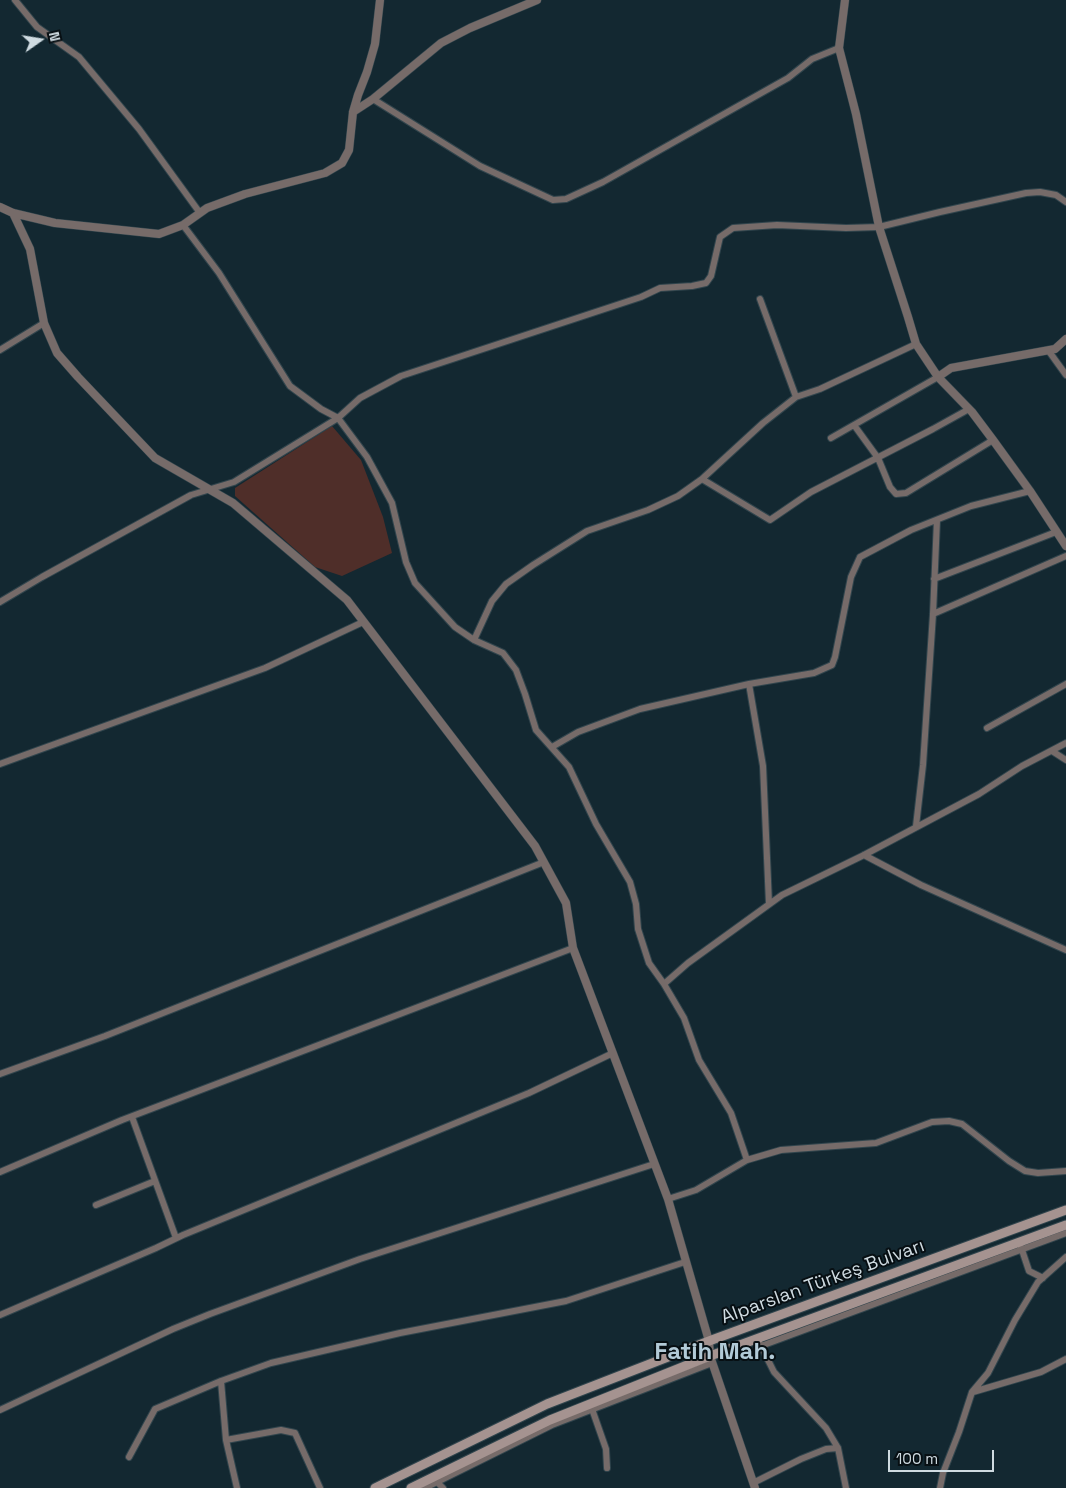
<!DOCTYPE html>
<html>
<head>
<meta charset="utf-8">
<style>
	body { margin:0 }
	#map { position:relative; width:1066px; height:1488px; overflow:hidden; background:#132831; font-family:"Space Grotesk",sans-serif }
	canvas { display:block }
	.north { position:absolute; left:15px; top:15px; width:50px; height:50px; -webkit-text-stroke:4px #070f13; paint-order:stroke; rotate:77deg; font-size:14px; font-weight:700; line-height:20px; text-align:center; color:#cfdbe1 }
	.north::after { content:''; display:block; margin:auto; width:18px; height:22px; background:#cfdbe1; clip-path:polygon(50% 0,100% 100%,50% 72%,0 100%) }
	.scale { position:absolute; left:888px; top:1450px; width:106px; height:22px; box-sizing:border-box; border:2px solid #cfdbe1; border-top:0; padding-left:6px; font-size:15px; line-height:18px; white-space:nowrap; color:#cfdbe1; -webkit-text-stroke:4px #070f13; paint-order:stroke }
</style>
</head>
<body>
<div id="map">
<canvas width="1066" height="1488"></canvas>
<div class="north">N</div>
<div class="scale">100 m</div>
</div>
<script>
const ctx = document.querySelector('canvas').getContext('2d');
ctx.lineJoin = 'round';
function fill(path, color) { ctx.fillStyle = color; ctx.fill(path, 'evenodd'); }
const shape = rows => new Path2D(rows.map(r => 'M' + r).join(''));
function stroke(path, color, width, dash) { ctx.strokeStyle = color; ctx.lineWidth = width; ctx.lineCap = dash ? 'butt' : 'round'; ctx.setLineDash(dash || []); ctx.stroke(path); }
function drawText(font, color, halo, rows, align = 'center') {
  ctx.font = font + ' "Space Grotesk",sans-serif'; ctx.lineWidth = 4; ctx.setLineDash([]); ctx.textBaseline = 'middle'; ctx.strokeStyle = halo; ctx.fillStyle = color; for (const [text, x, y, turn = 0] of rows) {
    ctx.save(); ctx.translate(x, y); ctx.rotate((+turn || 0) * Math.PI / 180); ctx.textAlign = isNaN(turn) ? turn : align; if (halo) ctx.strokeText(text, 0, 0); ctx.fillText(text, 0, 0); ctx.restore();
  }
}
const green = shape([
	[332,426,361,460,383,517,392,553,342,576,315,567,235,496,235,488]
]);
const minor = shape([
	[15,0,37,27,79,57,139,129,200,213],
	[373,99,480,166,553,200,566,199,603,182,788,78,812,59,839,48],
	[183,225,219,273,290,386,321,409,338,418,367,457,392,503,406,562,415,583,455,627,474,640,503,653,516,670,525,694,536,730,569,767,596,824,630,882,636,904,638,929,649,963,664,984,684,1018,699,1060,731,1113,747,1160],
	[760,299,796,397],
	[0,350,44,323],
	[1048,350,1066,375],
	[854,425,878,458,890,487,896,494,906,493,993,440],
	[831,438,938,377],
	[702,479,770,520,811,492,933,429,969,409],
	[934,579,1056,532],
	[0,602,42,577,191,495,234,482,338,418,360,398,401,376,641,297,660,288,692,286,706,283,711,276,720,237,733,228,777,225,846,228,879,227,940,212,1026,193,1040,192,1056,195,1066,202],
	[933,614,1066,556],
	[474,640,492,601,506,584,533,565,587,531,648,510,678,496,702,479,763,423,796,397,820,389,916,344],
	[749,684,763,766,769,904],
	[987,728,1066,684],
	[552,747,578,732,640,709,749,684,814,673,832,665,835,657,851,577,860,557,911,530,971,506,1030,491],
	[1052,751,1066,760],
	[0,764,265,668,363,622],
	[916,826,923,765,933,614,937,520],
	[864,855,921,885,1066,950],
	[664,984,688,963,782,895,864,855,979,794,1022,766,1066,743],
	[0,1074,105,1036,544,862],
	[132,1117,176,1238],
	[0,1172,122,1120,573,948],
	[668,1199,696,1190,747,1160,781,1150,876,1143,932,1122,949,1121,962,1124,1009,1161,1025,1171,1038,1173,1066,1171],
	[96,1205,155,1181],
	[1021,1247,1029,1271,1043,1278],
	[0,1315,156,1248,183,1235,529,1093,613,1053],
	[759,1342,774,1372,826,1428,838,1448,846,1488],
	[761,1346,1066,1233],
	[221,1381,226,1440,237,1488],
	[973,1392,1041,1372,1066,1359],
	[592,1409,606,1449,607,1468],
	[0,1410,173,1329,210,1314,360,1259,654,1164],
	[226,1440,281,1430,295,1433,320,1488],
	[129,1457,155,1409,221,1381,271,1363,400,1333,566,1301,685,1262],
	[437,1482,443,1488],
	[753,1483,801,1459,826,1449,838,1448],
	[425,1488,552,1425,712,1363],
	[940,1488,943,1473,959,1432,972,1392,988,1373,1015,1320,1038,1282,1066,1257]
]);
const tertiary = shape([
	[845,0,839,48,856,114,879,227,908,317,916,344,938,377,972,412,993,440,1030,491,1066,546],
	[353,112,373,99,441,43,470,28,537,0],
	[0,207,13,213,55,223,159,234,183,225,207,208,245,194,325,173,342,163,349,150,353,112,358,95,367,72,375,44,380,0],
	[13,213,30,249,44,323,57,353,78,377,155,458,233,503,347,600,535,846,566,903,573,948,668,1199,709,1341,710,1356,755,1488],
	[938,377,951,368,1055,349,1066,339]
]);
const secondary = shape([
	[375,1488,547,1404,709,1341,1066,1210],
	[411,1488,550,1420,710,1356,1066,1225]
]);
const streetNames = [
	["Alparslan Türkeş Bulvarı",823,1282,-20]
];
const districtNames = [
	["Fatih Mah.",715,1352]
];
fill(green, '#4f2e29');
stroke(minor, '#31454d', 8);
stroke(tertiary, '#31454d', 9);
stroke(secondary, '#31454d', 11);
stroke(minor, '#766b69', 6);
stroke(tertiary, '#766b69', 8);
stroke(secondary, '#a59390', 9);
drawText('19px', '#cfdbe1', '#070f13', streetNames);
drawText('bold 24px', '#b2cad7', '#070f13', districtNames);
</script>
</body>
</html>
